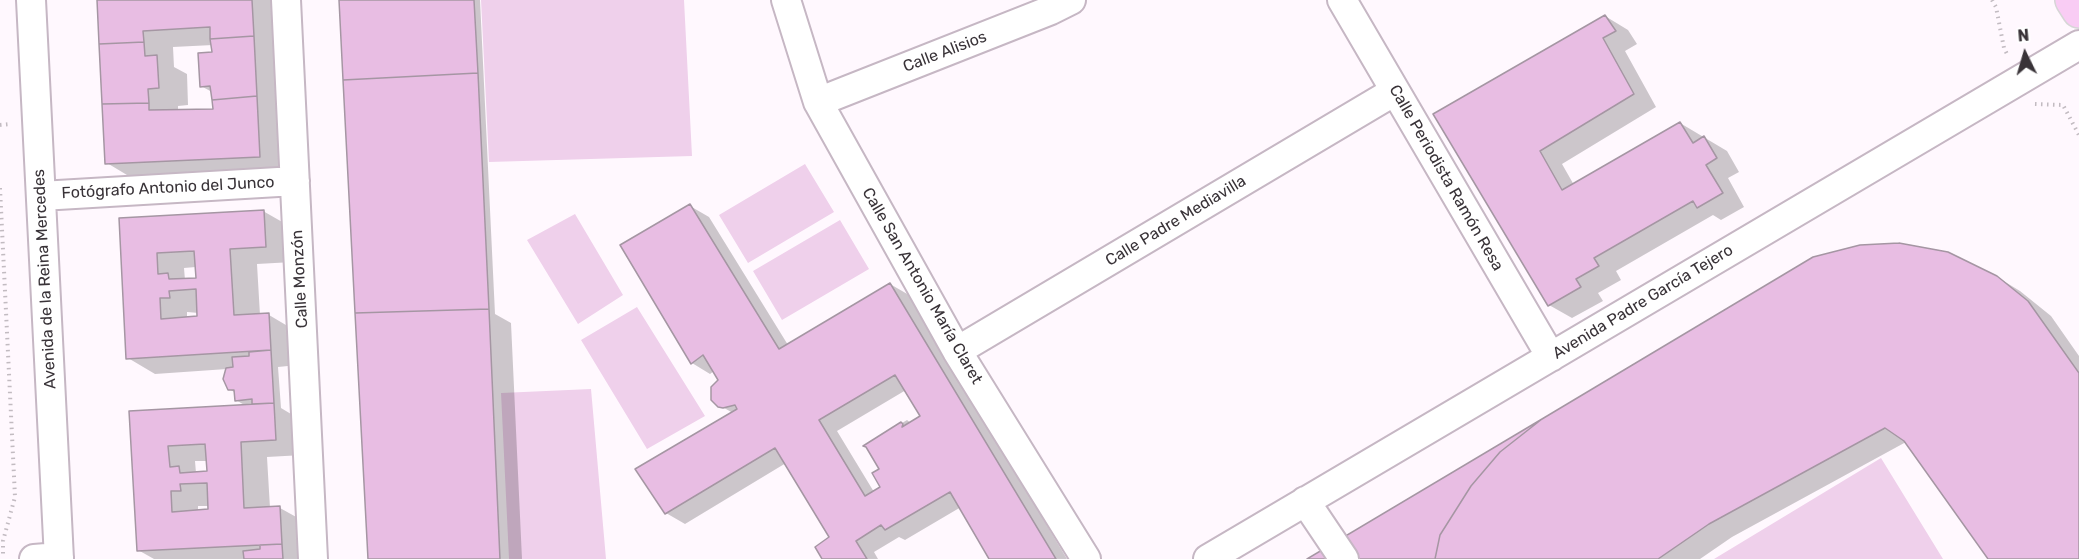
<!DOCTYPE html>
<html>
<head>
<meta charset="utf-8">
<style>
	body { margin:0 }
	#map { position:relative; width:2079px; height:559px; overflow:hidden; background:#fff8fe; font-family:Rubik,sans-serif }
	canvas { display:block }
	.north { position:absolute; left:1995px; top:24px; width:60px; height:60px; -webkit-text-stroke:4px #fff; paint-order:stroke; rotate:355deg; font-size:16px; font-weight:700; line-height:24px; text-align:center; color:#393338 }
	.north::after { content:''; display:block; margin:auto; width:21px; height:27px; background:#393338; clip-path:polygon(50% 0,100% 100%,50% 72%,0 100%) }
</style>
</head>
<body>
<div id="map">
<canvas width="2079" height="559"></canvas>
<div class="north">N</div>
</div>
<script>
const ctx = document.querySelector('canvas').getContext('2d');
ctx.lineJoin = 'round';
function fill(path, color) { ctx.fillStyle = color; ctx.fill(path, 'evenodd'); }
const shape = rows => new Path2D(rows.map(r => 'M' + r).join(''));
function stroke(path, color, width, dash) { ctx.strokeStyle = color; ctx.lineWidth = width; ctx.lineCap = dash ? 'butt' : 'round'; ctx.setLineDash(dash || []); ctx.stroke(path); }
function drawText(font, color, halo, rows, align = 'center') {
  ctx.font = font + ' Rubik,sans-serif'; ctx.lineWidth = 4.5; ctx.setLineDash([]); ctx.textBaseline = 'middle'; ctx.strokeStyle = halo; ctx.fillStyle = color; for (const [text, x, y, turn = 0] of rows) {
    ctx.save(); ctx.translate(x, y); ctx.rotate((+turn || 0) * Math.PI / 180); ctx.textAlign = isNaN(turn) ? turn : align; if (halo) ctx.strokeText(text, 0, 0); ctx.fillText(text, 0, 0); ctx.restore();
  }
}
const green = shape([
	[481,0,684,0,692,156,489,162],
	[805,164,834,212,748,263,719,215],
	[575,214,623,295,578,324,527,240],
	[840,220,869,269,782,320,753,271],
	[637,307,705,416,647,449,581,340],
	[591,389,606,559,509,559,501,393],
	[1881,458,1943,559,1714,559]
]);
const shadow = shape([
	[98,0,281,0,289,173,137,181,107,163],
	[213,45,214,54,201,86,212,92,215,110,178,111,178,106,188,105,187,74,174,67,173,47],
	[341,0,480,0,495,314,511,323,522,559,370,559],
	[1605,16,1628,30,1637,44,1625,51,1656,107,1562,164,1574,185,1680,123,1727,151,1739,172,1728,178,1744,207,1721,220,1713,215,1616,271,1621,280,1598,293,1603,301,1572,318,1549,305,1435,114],
	[690,206,709,217,788,345,890,284,909,295,1067,559,991,559,961,507,905,540,899,537,874,552,878,559,824,559,831,538,786,463,685,524,666,513,733,413,719,405,720,380,714,371,710,374,692,363],
	[906,390,922,417,911,423,907,420,866,445,881,469,882,488,874,492,837,431],
	[263,211,291,227,293,262,257,264,260,315,269,315,296,331,298,365,278,367,281,408,301,420,303,455,267,457,270,508,280,508,307,523,309,559,154,559,138,550,130,412,246,406,236,400,236,393,229,389,227,369,155,374,128,358,120,219],
	[196,267,197,279,185,280,184,268],
	[187,312,199,313,199,317,187,318],
	[195,461,208,461,208,473,196,473],
	[198,506,210,506,210,511,198,512],
	[1997,277,2020,291,2051,316,2079,356,2079,559,1990,559,1906,442,1732,537,1700,559,1310,559]
]);
const building = shape([
	[97,0,252,0,254,36,210,39,210,27,143,31,144,42,99,44,97,0],
	[339,0,474,0,478,73,343,80,339,0],
	[1605,15,1616,31,1603,38,1634,94,1540,151,1562,190,1680,122,1693,143,1704,136,1717,158,1706,165,1723,193,1697,208,1693,201,1594,258,1599,266,1576,279,1581,287,1548,306,1433,114,1605,15],
	[254,36,257,96,212,100,210,86,200,87,198,53,212,52,210,39,254,36],
	[144,42,145,56,157,55,159,88,148,89,149,103,102,104,99,44,144,42],
	[478,73,489,309,355,313,343,80,478,73],
	[257,96,260,157,105,164,102,104,149,103,149,110,213,109,212,100,257,96],
	[690,204,779,349,890,283,1056,559,989,559,950,492,885,530,881,525,856,541,867,559,822,559,815,547,829,537,775,448,665,514,635,469,737,409,735,405,723,408,718,407,711,400,711,387,718,380,703,355,691,364,620,245,690,204],
	[895,375,920,416,902,427,903,424,901,422,863,446,866,447,879,469,872,473,880,487,865,496,819,420,895,375],
	[264,210,266,247,230,249,234,315,269,313,271,350,126,359,119,218,264,210],
	[194,251,196,278,169,279,168,273,158,274,157,253,194,251],
	[196,289,197,316,161,319,160,298,170,298,169,291,196,289],
	[1899,243,1948,252,1997,276,2028,301,2079,373,2079,559,1988,559,1904,441,1885,428,1709,524,1658,559,1435,559,1440,535,1471,486,1500,452,1542,419,1813,257,1860,245,1899,243],
	[489,309,500,559,368,559,355,313,489,309],
	[271,350,274,403,252,404,252,399,235,401,234,390,228,390,223,379,226,368,233,367,232,357,249,356,249,352,271,350],
	[274,403,276,440,241,442,244,508,280,506,282,544,137,551,129,411,274,403],
	[205,444,207,471,180,473,179,466,170,467,168,446,205,444],
	[207,483,208,509,172,512,171,491,181,491,180,484,207,483],
	[1542,419,1500,452,1471,486,1440,535,1435,559,1307,559,1542,419],
	[282,544,283,559,244,559,243,551,260,549,260,545,282,544]
]);
const path = shape([
	[1992,0,1996,7,2004,48,2008,56],
	[2035,104,2063,105,2079,135],
	[0,125,10,124],
	[0,188,15,497,3,541,3,555]
]);
const minor = shape([
	[31,0,59,559],
	[286,0,313,559],
	[786,0,818,102,957,351,1086,559],
	[1342,0,1551,357],
	[818,102,1051,10,1071,0],
	[41,196,295,181],
	[957,351,1395,91],
	[1305,501,1344,559],
	[34,559,59,557],
	[1208,559,2079,45]
]);
const major = shape([
	[2072,0,2079,11]
]);
const streetNames = [
	["Calle Alisios",945,52,-21],
	["Calle Periodista Ramón Resa",1446,178,60],
	["Fotógrafo Antonio del Junco",168,188,-3],
	["Calle Padre Mediavilla",1176,221,-31],
	["Avenida de la Reina Mercedes",45,279,-93],
	["Calle Monzón",300,279,-93],
	["Calle San Antonio María Claret",922,286,60],
	["Avenida Padre García Tejero",1643,302,-31]
];
fill(green, '#efd0eb');
fill(shadow, '#0003');
fill(building, '#e8bde3');
stroke(building, '#a596a3', 1.5);
stroke(minor, '#c6b7c4', 32);
stroke(major, '#d7d6d7', 36);
stroke(path, '#c2bbc1', 4, [1.5, 4.5]);
stroke(minor, '#fff', 28);
stroke(major, '#f9ccf4', 33);
drawText('16px', '#393338', '#fff', streetNames);
</script>
</body>
</html>
